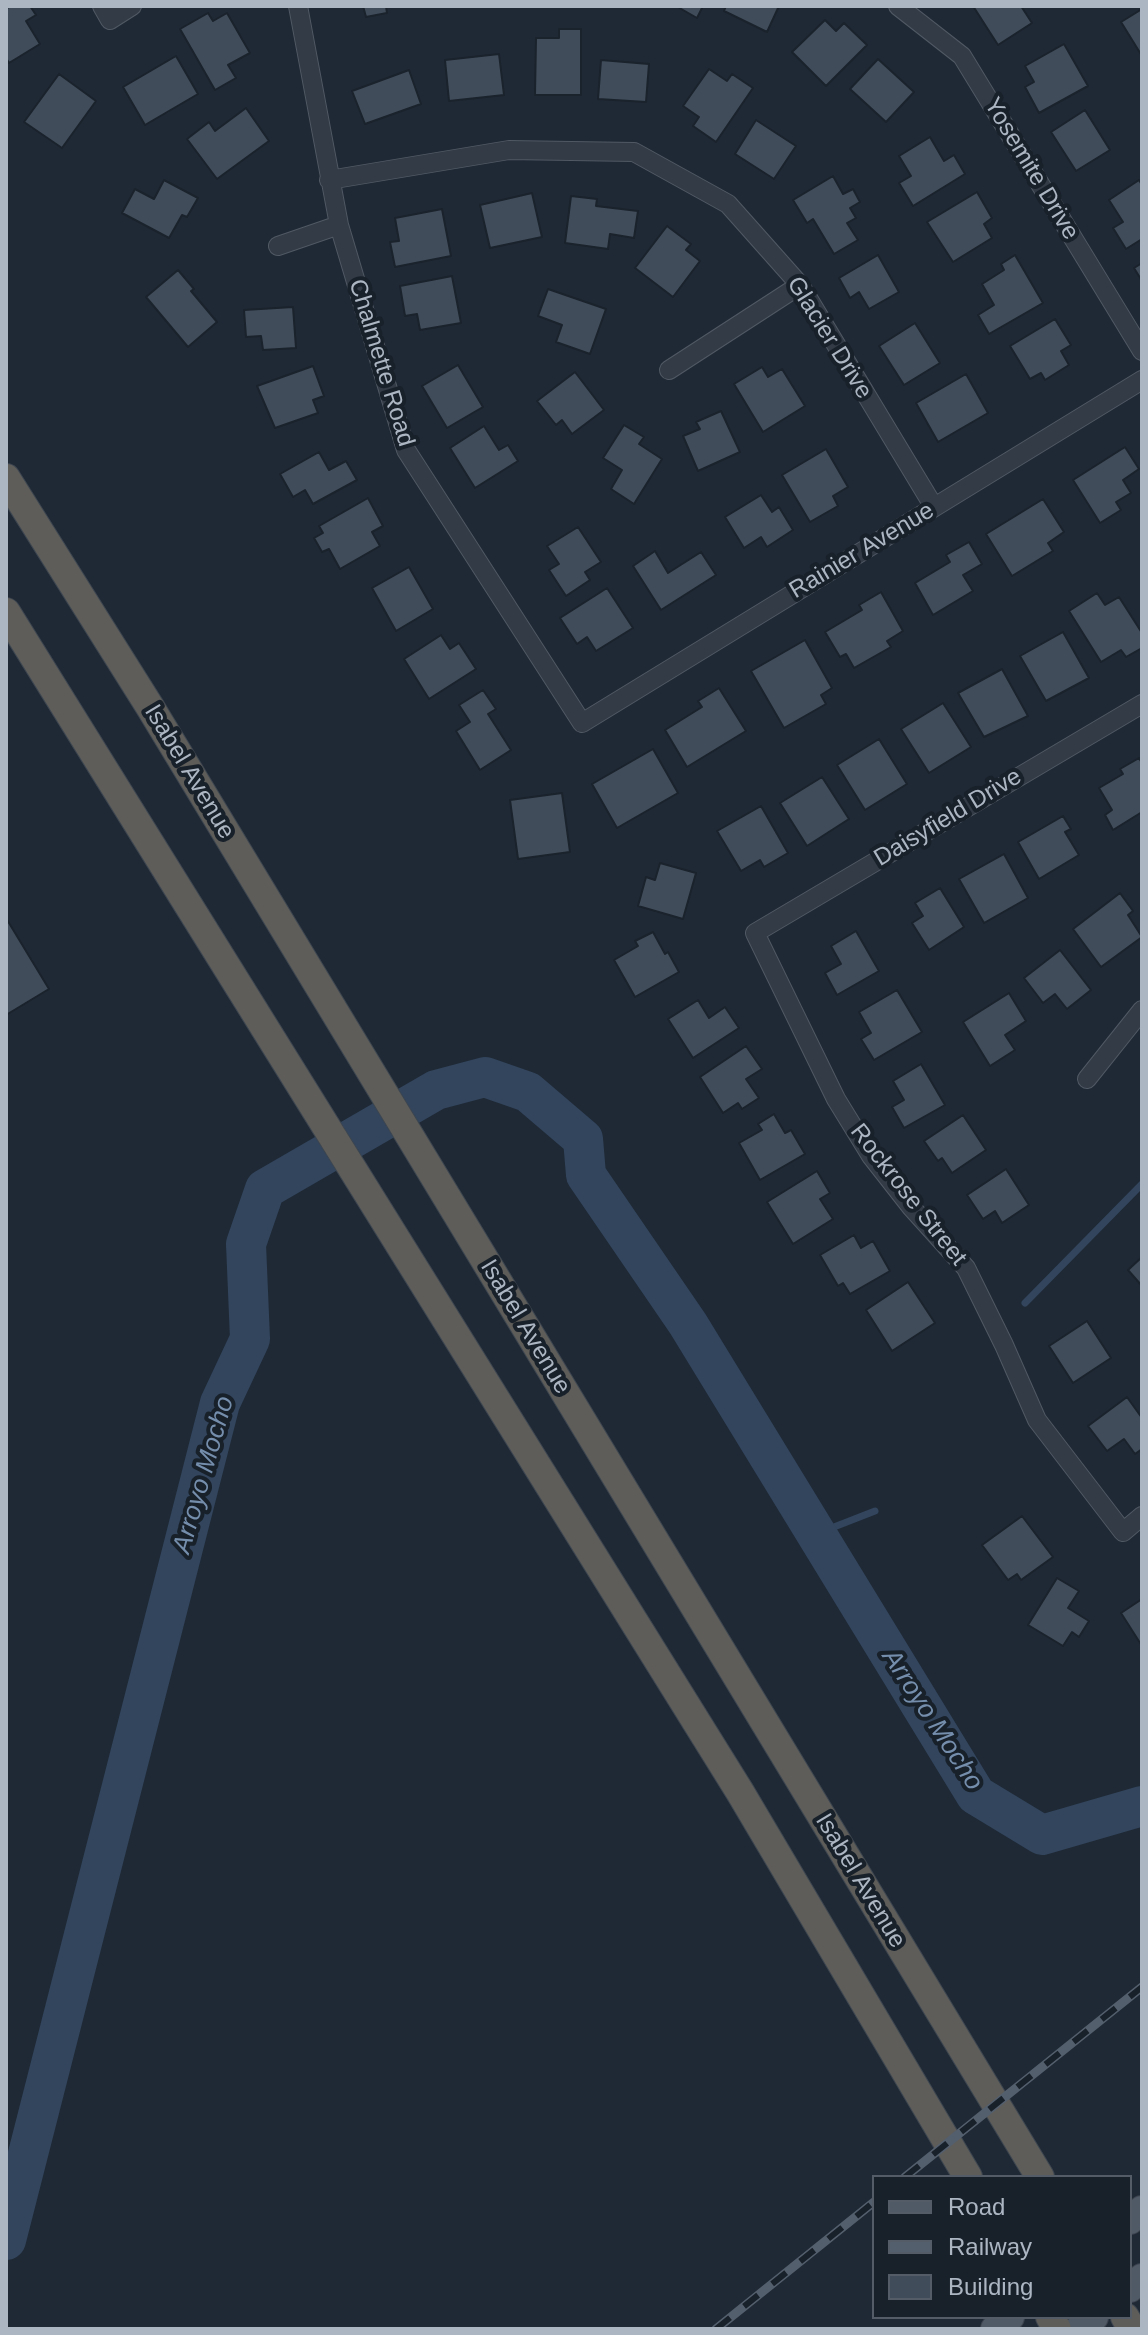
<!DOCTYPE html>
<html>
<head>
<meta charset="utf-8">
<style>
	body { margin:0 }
	#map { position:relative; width:1148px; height:2335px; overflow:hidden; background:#1f2935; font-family:Helvetica,sans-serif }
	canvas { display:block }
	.frame { position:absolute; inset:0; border:8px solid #acb6c3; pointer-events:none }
	.legend { position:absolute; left:872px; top:2175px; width:260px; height:144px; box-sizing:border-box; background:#18202a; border:2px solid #535c67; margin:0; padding:10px 14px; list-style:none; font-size:24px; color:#acb6c3 }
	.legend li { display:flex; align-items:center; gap:16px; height:40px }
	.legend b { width:40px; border:2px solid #535c67 }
</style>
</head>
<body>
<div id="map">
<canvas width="1148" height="2335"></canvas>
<div class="frame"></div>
<ul class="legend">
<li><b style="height:10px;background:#505a66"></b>Road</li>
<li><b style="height:10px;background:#545f6d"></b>Railway</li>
<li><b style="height:22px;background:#404c5a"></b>Building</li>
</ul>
</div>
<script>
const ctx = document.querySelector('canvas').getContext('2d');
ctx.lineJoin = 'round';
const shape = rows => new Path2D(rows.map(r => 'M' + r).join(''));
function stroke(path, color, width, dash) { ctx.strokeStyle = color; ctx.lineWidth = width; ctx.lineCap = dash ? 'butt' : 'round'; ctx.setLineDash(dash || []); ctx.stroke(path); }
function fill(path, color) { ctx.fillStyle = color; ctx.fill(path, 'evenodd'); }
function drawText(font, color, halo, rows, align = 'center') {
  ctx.font = font + ' Helvetica,sans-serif'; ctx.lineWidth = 8; ctx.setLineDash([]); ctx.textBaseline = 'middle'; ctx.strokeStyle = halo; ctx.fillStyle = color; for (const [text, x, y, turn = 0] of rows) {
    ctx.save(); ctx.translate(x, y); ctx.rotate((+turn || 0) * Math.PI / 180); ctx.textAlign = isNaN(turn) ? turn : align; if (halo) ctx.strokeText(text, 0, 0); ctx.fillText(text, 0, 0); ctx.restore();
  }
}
const stream = shape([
	[1025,1303,1142,1184],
	[816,1534,875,1511]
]);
const river = shape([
	[6,2240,220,1403,250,1339,246,1244,265,1189,436,1090,485,1077,528,1092,583,1139,586,1175,688,1324,976,1795,1042,1835,1142,1806]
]);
const building = shape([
	[10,6,30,6,36,15,26,21,40,44,9,63,6,58,6,9,10,6],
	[363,6,386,6,387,13,366,17,363,6],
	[676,6,703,6,697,18,676,6],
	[726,6,779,6,767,32,724,11,726,6],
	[973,6,1021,6,1032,23,998,45,973,6],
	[1142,9,1142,56,1121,22,1142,9],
	[208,13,213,21,227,13,250,53,228,65,236,78,215,90,180,29,208,13],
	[825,20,836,31,844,23,867,45,826,86,792,52,825,20],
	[559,29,581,29,581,95,535,95,536,38,559,38,559,29],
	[1064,44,1088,86,1039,113,1025,87,1034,82,1025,66,1064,44],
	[499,54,504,95,449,101,445,60,499,54],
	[176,56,198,94,145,125,123,87,176,56],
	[878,59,914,92,886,122,850,89,878,59],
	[601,60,649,64,646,102,598,99,601,60],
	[709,69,727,81,732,74,753,88,716,142,693,126,699,117,683,106,709,69],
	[409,70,421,104,365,124,352,91,409,70],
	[59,74,96,101,62,148,24,122,59,74],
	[246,108,269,141,217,179,187,139,209,122,215,131,246,108],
	[1085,110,1110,150,1076,171,1051,132,1085,110],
	[756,120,796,146,774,179,735,154,756,120],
	[930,137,944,161,954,155,965,174,913,206,899,183,911,176,899,156,930,137],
	[833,176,843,194,853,189,860,202,850,208,856,218,847,223,858,240,834,254,813,219,807,223,793,200,833,176],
	[164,180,198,198,187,217,182,215,169,238,122,213,135,189,154,199,164,180],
	[1139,180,1142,185,1142,239,1126,249,1113,228,1123,222,1109,200,1139,180],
	[977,192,992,218,984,224,992,238,953,262,927,222,977,192],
	[532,193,542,237,490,248,480,205,532,193],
	[571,196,597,199,596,206,638,211,634,238,610,234,608,249,565,243,571,196],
	[442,209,451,256,395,267,390,242,399,241,395,218,442,209],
	[667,226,691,244,686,250,700,261,673,297,635,268,667,226],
	[878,255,899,292,869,309,859,292,850,298,839,278,878,255],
	[1015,255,1043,303,989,334,978,315,994,305,982,284,1004,270,1001,264,1015,255],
	[1142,263,1142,281,1134,268,1142,263],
	[178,270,194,289,191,291,217,322,188,347,146,297,178,270],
	[452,276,461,323,420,330,417,314,405,316,400,286,452,276],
	[548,289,606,309,590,354,556,342,562,325,538,316,548,289],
	[293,307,296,348,263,350,261,336,246,337,244,310,293,307],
	[1055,319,1071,345,1061,351,1069,365,1045,380,1041,373,1030,379,1010,346,1055,319],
	[915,323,940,363,904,385,879,346,915,323],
	[458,365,483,407,447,428,422,386,458,365],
	[313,366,324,396,313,400,318,413,275,428,257,386,313,366],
	[762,367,768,377,782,369,805,406,763,432,734,384,762,367],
	[575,372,604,410,572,434,562,420,556,425,537,401,575,372],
	[966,374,988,413,938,442,916,403,966,374],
	[721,411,740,452,698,471,683,436,700,429,696,422,721,411],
	[624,425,644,437,639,444,662,459,634,504,611,489,622,470,603,458,624,425],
	[484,426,499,450,508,445,518,461,475,488,450,448,484,426],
	[1125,447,1139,469,1123,480,1131,493,1116,502,1121,510,1100,523,1073,480,1125,447],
	[826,449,848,487,833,496,838,506,810,522,782,475,826,449],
	[319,452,329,470,346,461,357,480,313,504,305,490,293,497,280,474,319,452],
	[761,495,772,512,779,507,793,530,767,547,761,537,744,548,725,517,761,495],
	[368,498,383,526,372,532,380,546,340,569,329,549,322,552,314,538,323,533,319,526,368,498],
	[1043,499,1064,532,1048,543,1053,551,1012,576,986,534,1043,499],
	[578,527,601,562,585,572,590,580,566,596,549,570,559,564,547,546,578,527],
	[969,542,982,564,963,575,973,591,933,615,915,583,950,562,946,555,969,542],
	[655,551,668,573,701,552,716,575,661,610,633,566,655,551],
	[409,567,433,609,396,631,372,588,409,567],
	[607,588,633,628,596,651,587,637,577,644,560,618,607,588],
	[881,592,903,631,887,641,891,647,854,668,846,654,840,657,825,632,862,610,859,605,881,592],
	[1097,593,1105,605,1119,597,1142,633,1142,648,1126,657,1121,650,1101,662,1069,611,1097,593],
	[1063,632,1089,678,1046,701,1020,656,1063,632],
	[441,635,450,649,459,643,476,669,429,699,404,659,441,635],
	[805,640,832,688,821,695,826,704,784,728,751,671,805,640],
	[1002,669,1028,716,984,737,958,693,1002,669],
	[719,688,746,731,687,767,665,730,702,707,698,701,719,688],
	[483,690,496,709,488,714,511,750,480,770,456,731,470,722,459,705,483,690],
	[943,703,971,747,929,773,901,729,943,703],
	[879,739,907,784,865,810,837,765,879,739],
	[653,749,678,793,617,828,592,784,653,749],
	[1139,758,1142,763,1142,812,1113,830,1105,815,1112,810,1099,788,1123,774,1120,769,1139,758],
	[822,777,849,819,807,846,780,803,822,777],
	[562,793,570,852,518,859,510,800,562,793],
	[761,806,788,853,764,867,760,860,741,871,717,831,761,806],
	[1063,816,1071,829,1065,832,1079,855,1039,879,1018,842,1063,816],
	[1004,854,1028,898,984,923,959,879,1004,854],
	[660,863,696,873,683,919,638,906,646,877,655,880,660,863],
	[940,888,964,927,929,950,912,923,923,916,915,903,940,888],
	[1120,893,1133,911,1128,915,1142,937,1101,967,1073,929,1120,893],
	[6,918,49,989,6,1015,6,918],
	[856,931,879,971,837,995,825,973,841,964,831,946,856,931],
	[653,932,665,954,668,952,679,972,635,997,614,960,638,946,635,941,653,932],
	[1060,950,1091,990,1067,1009,1055,994,1043,1003,1024,978,1060,950],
	[897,990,922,1032,874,1060,861,1039,871,1033,859,1012,897,990],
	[1009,993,1026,1021,1005,1035,1015,1050,990,1066,963,1022,1009,993],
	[698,1000,709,1018,725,1007,739,1028,693,1058,668,1019,698,1000],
	[746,1046,762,1069,746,1079,759,1098,742,1109,738,1103,723,1113,700,1077,746,1046],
	[921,1064,945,1105,904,1128,892,1107,904,1100,893,1081,921,1064],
	[774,1114,785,1133,791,1130,805,1154,760,1180,739,1143,762,1130,758,1124,774,1114],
	[963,1115,986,1150,952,1173,942,1158,938,1161,924,1141,963,1115],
	[1006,1169,1029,1205,1002,1223,995,1211,983,1219,967,1195,1006,1169],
	[817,1171,830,1193,820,1199,833,1219,793,1244,767,1202,817,1171],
	[854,1235,861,1248,873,1241,890,1271,850,1294,843,1283,838,1286,820,1255,854,1235],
	[1142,1257,1142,1286,1128,1270,1142,1257],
	[908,1282,935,1323,892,1351,866,1310,908,1282],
	[1087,1321,1111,1358,1073,1383,1049,1346,1087,1321],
	[1127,1397,1142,1418,1142,1449,1135,1454,1124,1439,1107,1451,1088,1426,1127,1397],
	[1022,1516,1053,1557,1021,1580,1017,1574,1008,1580,982,1545,1022,1516],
	[1057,1578,1079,1591,1068,1608,1089,1621,1079,1637,1072,1632,1063,1646,1028,1625,1057,1578],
	[1142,1599,1142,1646,1121,1613,1142,1599]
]);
const minor = shape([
	[102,6,110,20,132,6],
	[298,6,339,225,406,450,582,723,1142,380],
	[898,6,962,56,1142,351],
	[329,180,509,150,634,152,728,204,800,285,934,507],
	[278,246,339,225],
	[669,370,800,285],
	[1142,704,755,933,836,1099,871,1156,911,1207,966,1268,1004,1345,1037,1420,1123,1532,1142,1516],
	[1087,1079,1142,1010]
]);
const primary = shape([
	[1130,2220,1142,2210],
	[1130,2288,1142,2278],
	[995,2329,1010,2317],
	[1079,2329,1094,2317]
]);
const trunk = shape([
	[6,478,150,707,1040,2177],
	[6,612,740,1792,968,2177],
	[1050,2317,1057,2329],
	[1125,2317,1132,2329]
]);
const rail = shape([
	[905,2177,1142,1987],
	[716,2329,874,2202]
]);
const streetNames = [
	["Yosemite Drive",1031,169,59],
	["Glacier Drive",829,338,58],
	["Chalmette Road",381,363,73],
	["Rainier Avenue",862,551,-31],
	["Isabel Avenue",189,772,59],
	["Daisyfield Drive",948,818,-31],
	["Rockrose Street",908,1195,52],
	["Isabel Avenue",525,1327,59],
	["Isabel Avenue",860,1881,59]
];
const waterNames = [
	["Arroyo Mocho",204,1475,-74],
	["Arroyo Mocho",932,1720,57]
];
stroke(stream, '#32455d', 7);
stroke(river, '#32455d', 40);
fill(building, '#404c5a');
stroke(building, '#1a222c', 2);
stroke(minor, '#505964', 20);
stroke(primary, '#3c444f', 30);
stroke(trunk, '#3d4650', 30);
stroke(minor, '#323b46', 18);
stroke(primary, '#505a66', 28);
stroke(trunk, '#5e5d5a', 28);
stroke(rail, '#545f6d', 9);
stroke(rail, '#18202a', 6, [18]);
drawText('24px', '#acb6c3', '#18202a', streetNames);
drawText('italic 26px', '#748eac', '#18202a', waterNames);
</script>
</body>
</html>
